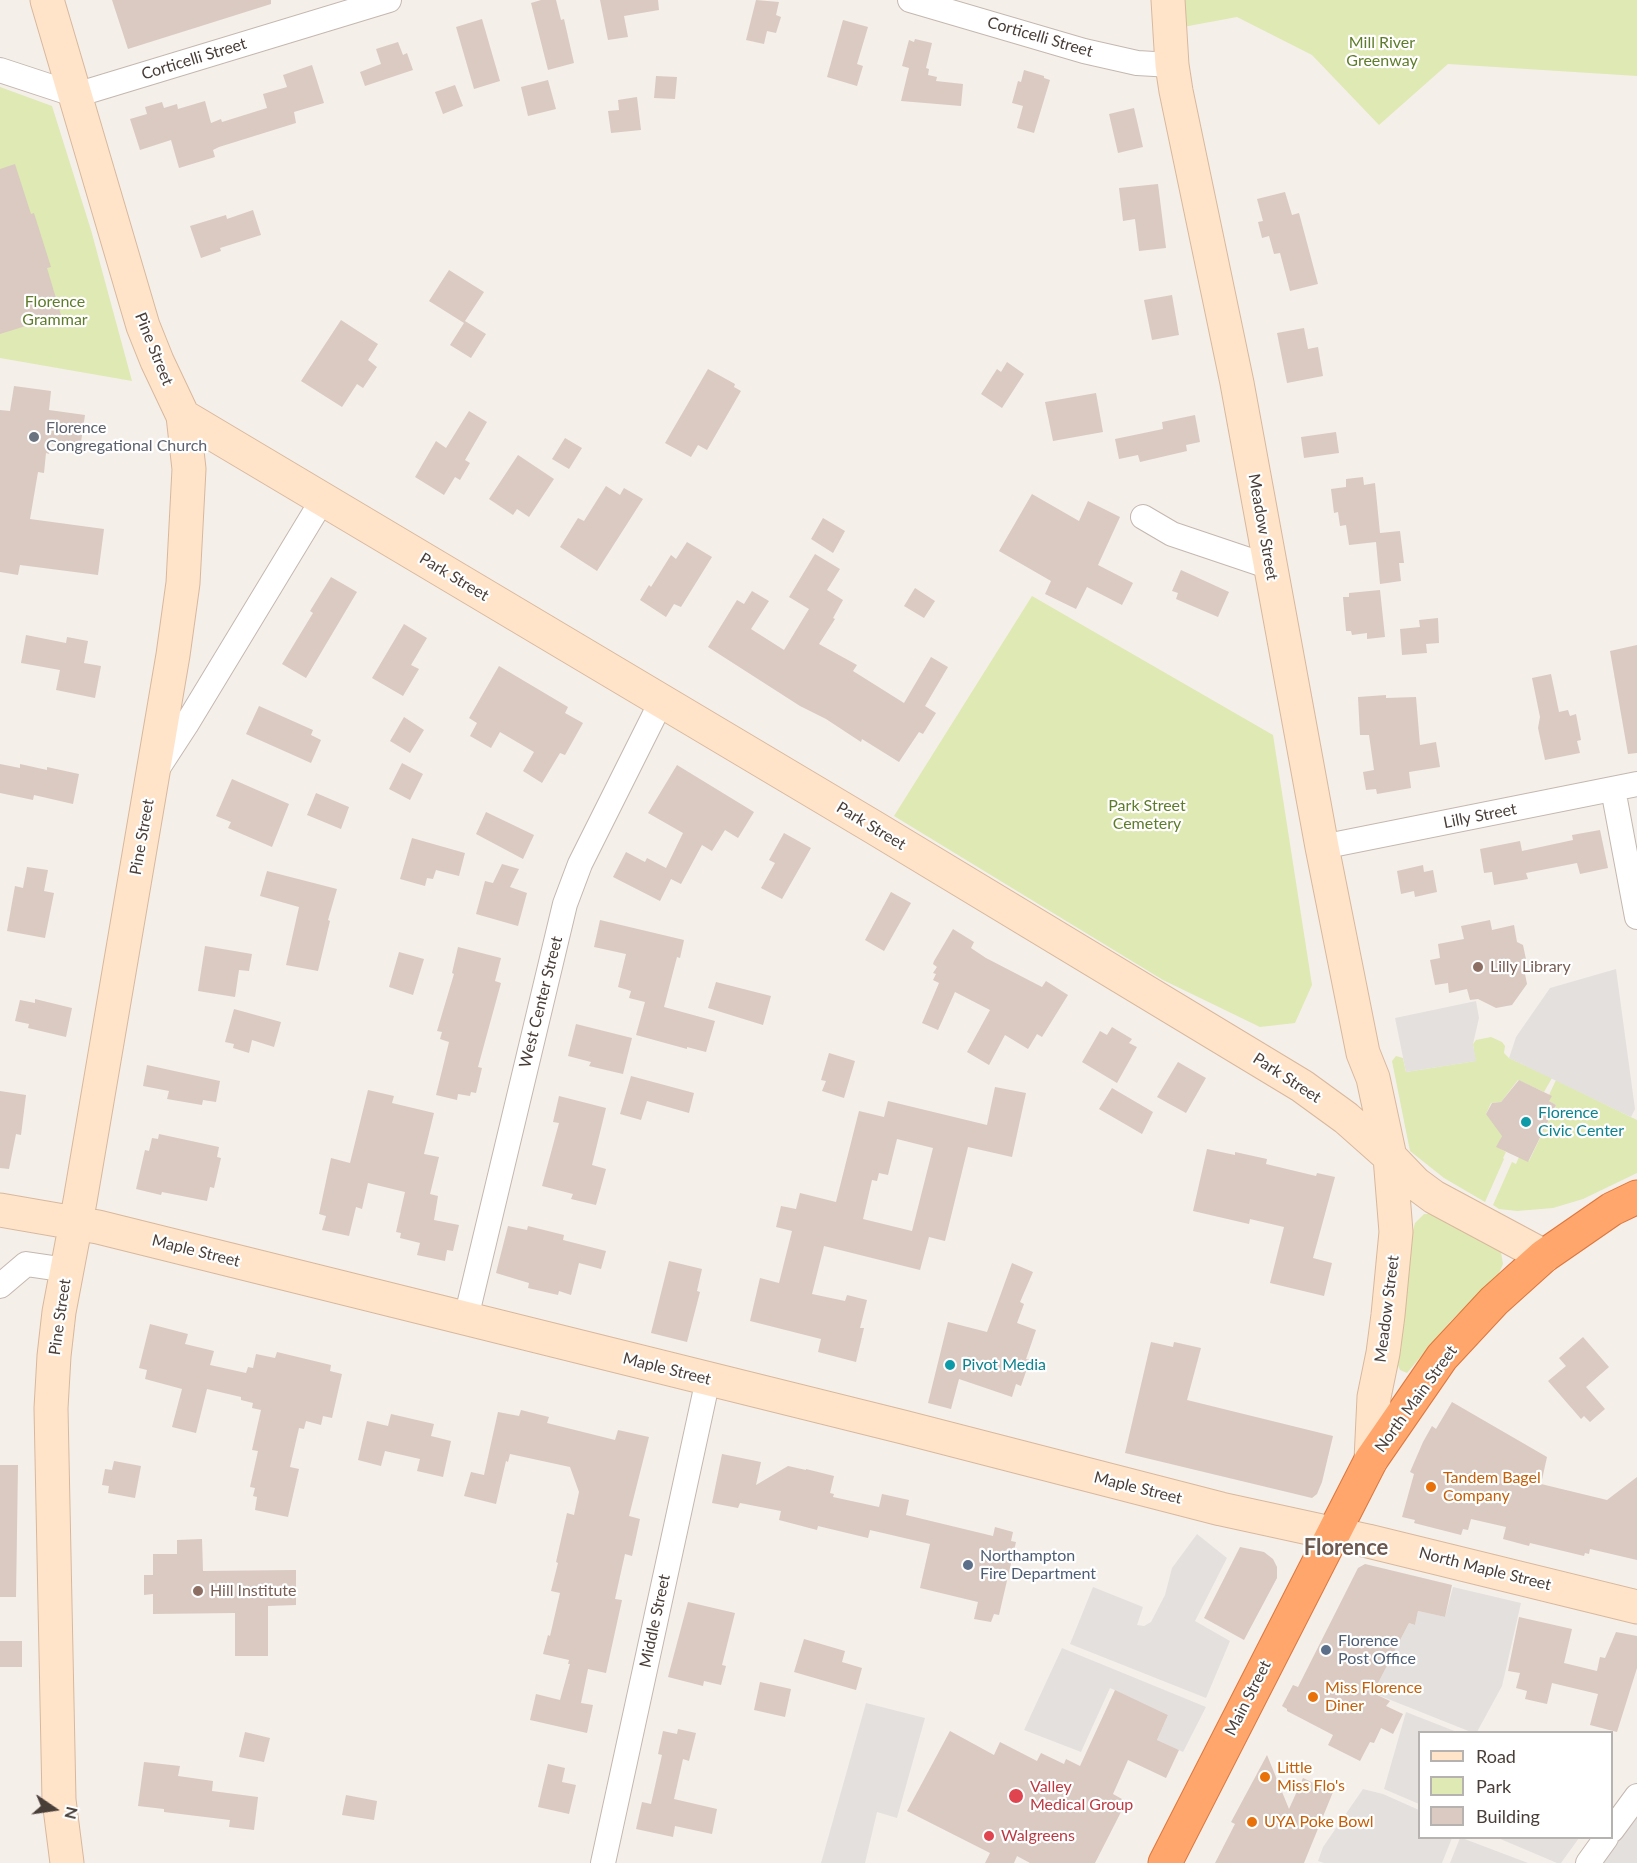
<!DOCTYPE html>
<html>
<head>
<meta charset="utf-8">
<style>
	body { margin:0 }
	#map { position:relative; width:1637px; height:1863px; overflow:hidden; background:#f5efea; font-family:Lato,sans-serif }
	canvas { display:block }
	.legend { position:absolute; left:1418px; top:1731px; width:195px; height:108px; box-sizing:border-box; background:#fff; border:2px solid #b6b2af; margin:0; padding:8px 10px; list-style:none; font-size:18px; color:#493e38 }
	.legend li { display:flex; align-items:center; gap:12px; height:30px }
	.legend b { width:30px; border:2px solid #b6b2af }
	.north { position:absolute; left:24px; top:1779px; width:60px; height:60px; -webkit-text-stroke:4px #fff; paint-order:stroke; rotate:103deg; font-size:16px; font-weight:700; line-height:24px; text-align:center; color:#493e38 }
	.north::after { content:''; display:block; margin:auto; width:21px; height:27px; background:#493e38; clip-path:polygon(50% 0,100% 100%,50% 72%,0 100%) }
</style>
</head>
<body>
<div id="map">
<canvas width="1637" height="1863"></canvas>
<ul class="legend">
<li><b style="height:8px;background:#ffe4ca"></b>Road</li>
<li><b style="height:16px;background:#dfe9b3"></b>Park</li>
<li><b style="height:16px;background:#dacac2"></b>Building</li>
</ul>
<div class="north">N</div>
</div>
<script>
const ctx = document.querySelector('canvas').getContext('2d');
ctx.lineJoin = 'round';
function fill(path, color) { ctx.fillStyle = color; ctx.fill(path, 'evenodd'); }
const shape = rows => new Path2D(rows.map(r => 'M' + r).join(''));
function stroke(path, color, width, dash) { ctx.strokeStyle = color; ctx.lineWidth = width; ctx.lineCap = dash ? 'butt' : 'round'; ctx.setLineDash(dash || []); ctx.stroke(path); }
function drawText(font, color, halo, rows, align = 'center') {
  ctx.font = font + ' Lato,sans-serif'; ctx.lineWidth = 4.5; ctx.setLineDash([]); ctx.textBaseline = 'middle'; ctx.strokeStyle = halo; ctx.fillStyle = color; for (const [text, x, y, turn = 0] of rows) {
    ctx.save(); ctx.translate(x, y); ctx.rotate((+turn || 0) * Math.PI / 180); ctx.textAlign = isNaN(turn) ? turn : align; if (halo) ctx.strokeText(text, 0, 0); ctx.fillText(text, 0, 0); ctx.restore();
  }
}
const green = shape([
	[1185,0,1637,0,1637,76,1448,64,1379,125,1312,55,1237,17,1156,32,1156,15],
	[0,87,52,106,91,230,132,381,0,358],
	[1032,596,1273,735,1312,985,1295,1023,1260,1027,1163,980,894,816],
	[1491,1037,1502,1042,1505,1046,1504,1053,1509,1058,1552,1078,1544,1092,1518,1080,1501,1102,1491,1103,1486,1114,1508,1123,1497,1147,1506,1152,1503,1158,1504,1159,1485,1202,1444,1178,1410,1151,1392,1061,1396,1056,1403,1058,1406,1072,1475,1061,1473,1044,1476,1040],
	[1556,1080,1637,1120,1637,1173,1583,1199,1553,1208,1517,1211,1499,1209,1493,1205,1512,1162,1516,1164,1519,1157,1529,1161,1556,1105,1549,1101,1549,1095],
	[1424,1214,1434,1214,1501,1252,1503,1264,1499,1273,1450,1322,1407,1373,1400,1370,1397,1363,1411,1238,1415,1223]
]);
const parking = shape([
	[1616,969,1635,1109,1631,1117,1509,1058,1516,1037,1550,988],
	[1476,1001,1479,1018,1473,1044,1476,1061,1406,1072,1395,1018],
	[1197,1534,1227,1558,1195,1621,1230,1641,1206,1698,1070,1644,1093,1587,1143,1607,1137,1625,1144,1626,1151,1622,1165,1595,1172,1568],
	[1453,1587,1521,1603,1502,1686,1477,1732,1471,1732,1373,1693,1409,1623,1415,1625,1418,1611,1445,1617],
	[1062,1648,1206,1707,1183,1752,1157,1740,1168,1715,1110,1688,1081,1752,1024,1730],
	[866,1703,925,1718,897,1818,877,1812,865,1863,821,1863],
	[1406,1712,1457,1732,1420,1732,1419,1804,1384,1789],
	[1363,1789,1383,1794,1419,1810,1420,1838,1452,1838,1442,1863,1324,1863,1318,1861,1323,1847],
	[1637,1817,1637,1863,1600,1863,1621,1832],
	[1460,1838,1462,1838,1528,1863,1450,1863],
	[1498,1838,1579,1838,1561,1863,1557,1863]
]);
const building = shape([
	[112,0,271,0,271,4,128,49],
	[541,0,556,0,561,20,564,19,574,63,548,70,531,3],
	[600,0,658,0,659,10,624,16,628,37,608,40],
	[756,0,779,2,776,15,781,17,776,33,767,31,764,44,746,40],
	[482,19,500,81,474,89,456,27],
	[843,20,868,27,857,64,863,66,857,86,827,77],
	[915,39,932,43,926,68,929,69,928,75,937,77,936,81,963,84,961,106,901,101,909,68,902,66,909,40,914,42],
	[398,42,403,55,407,53,413,70,365,86,360,72,381,64,376,49],
	[312,65,324,103,294,112,296,123,219,147,213,150,215,157,179,168,171,140,140,150,130,119,147,114,145,107,162,102,164,108,177,104,178,109,205,101,211,123,221,119,222,122,267,108,263,94,287,87,283,75],
	[1024,70,1044,76,1044,78,1050,80,1034,133,1017,128,1023,106,1012,103,1018,81,1021,82],
	[656,76,677,77,675,99,654,98],
	[548,80,556,109,528,116,521,87],
	[455,85,463,106,443,114,435,92],
	[637,97,641,130,611,133,608,111,619,110,618,100],
	[1134,108,1143,147,1118,153,1109,114],
	[15,164,31,214,34,213,51,267,47,268,61,315,0,334,0,169],
	[1158,184,1166,248,1139,251,1135,219,1123,221,1119,188],
	[1285,192,1292,215,1299,213,1318,284,1290,291,1280,253,1274,254,1269,236,1262,238,1258,222,1263,221,1257,199],
	[253,210,261,235,220,248,221,251,201,258,190,226,226,215,227,219],
	[449,270,484,292,465,321,486,334,471,358,450,345,464,323,429,301],
	[1172,295,1179,335,1152,340,1144,300],
	[341,320,378,344,368,360,377,367,363,388,357,384,342,407,301,381],
	[1304,328,1308,349,1318,347,1323,376,1287,383,1277,333],
	[1007,362,1024,374,1002,408,981,394,997,369,1001,372],
	[708,369,735,384,734,387,741,391,707,450,698,445,691,457,665,443],
	[14,386,51,391,49,410,85,415,80,449,51,444,49,454,46,453,44,473,38,472,30,519,104,529,98,575,20,565,18,575,0,572,0,410,10,411],
	[1096,393,1103,432,1053,441,1045,402],
	[469,411,487,422,465,460,470,463,460,480,455,477,444,495,415,477,436,441,446,448],
	[1195,415,1200,442,1186,445,1187,451,1140,462,1138,455,1119,459,1115,439,1163,429,1162,422],
	[1336,432,1339,453,1304,458,1301,437],
	[565,438,582,448,569,469,552,459],
	[518,455,554,479,529,517,517,509,513,515,489,499],
	[1363,477,1364,485,1375,483,1380,533,1400,531,1404,563,1399,563,1401,581,1380,584,1376,542,1349,545,1346,525,1340,526,1338,512,1334,513,1331,489,1346,487,1346,479],
	[606,486,620,495,624,488,643,499,597,571,560,547,578,518,584,521],
	[1032,494,1079,521,1088,501,1120,517,1098,565,1133,583,1122,605,1087,587,1076,609,1045,594,1051,581,999,551],
	[823,518,845,531,833,553,811,539],
	[687,542,712,557,681,607,674,604,666,617,640,600,649,585,651,587,671,555,676,559],
	[815,554,840,569,827,590,843,600,833,618,835,619,819,644,857,665,853,671,904,703,931,657,948,667,925,706,936,713,923,734,919,732,899,762,862,739,861,742,826,719,800,706,708,647,737,600,744,604,752,591,769,601,751,629,784,650,809,609,789,597],
	[1181,570,1229,592,1218,617,1176,599,1178,593,1172,591],
	[331,577,357,592,306,678,282,664,313,613,310,611],
	[915,588,935,601,924,618,904,606],
	[1380,590,1385,637,1367,639,1367,633,1352,635,1351,631,1346,631,1343,597,1349,597,1349,593],
	[1438,618,1439,643,1426,644,1427,653,1402,655,1400,629,1420,627,1419,620],
	[404,624,427,638,411,665,419,669,403,696,372,678],
	[26,635,66,643,67,637,88,641,84,663,101,666,95,698,56,690,60,670,21,663],
	[1637,645,1637,753,1628,754,1610,651],
	[499,666,568,707,565,713,583,723,565,755,560,753,542,783,523,771,534,752,500,732,491,748,470,736,477,723,469,718],
	[1551,674,1559,712,1568,710,1570,716,1576,714,1581,740,1577,741,1580,753,1545,760,1538,728,1540,717,1532,678],
	[1386,695,1386,698,1416,697,1420,745,1436,742,1440,767,1409,772,1411,788,1377,794,1376,789,1366,790,1363,772,1374,770,1369,735,1360,735,1358,697],
	[259,706,313,730,311,735,321,740,311,763,246,734],
	[404,717,424,730,410,753,390,741],
	[402,763,423,774,410,800,389,789],
	[0,764,20,768,20,764,47,770,47,767,79,774,73,804,34,795,33,800,0,793],
	[677,765,754,812,738,838,725,830,712,851,702,845,681,884,671,879,660,901,613,877,626,852,645,862,647,858,666,868,683,833,648,813],
	[232,779,289,804,272,847,228,828,231,822,216,816],
	[316,793,349,807,341,829,307,815],
	[486,812,534,835,523,859,476,834],
	[1600,830,1608,868,1580,874,1577,863,1526,873,1528,879,1494,885,1492,872,1484,873,1480,849,1520,841,1522,851,1573,840,1572,835],
	[784,833,811,848,782,899,761,888,775,863,769,860],
	[412,838,465,853,459,876,436,870,433,879,427,878,425,886,400,879],
	[502,864,519,869,510,887,527,893,518,926,476,914,485,881,493,883],
	[1423,865,1424,872,1433,870,1437,892,1415,897,1414,891,1401,894,1397,871],
	[27,867,48,870,44,891,54,893,45,938,7,931,15,886,23,888],
	[267,871,337,889,328,920,330,921,318,971,286,965,299,907,260,896],
	[891,892,911,903,884,951,865,940],
	[600,920,684,940,680,958,677,957,664,1007,715,1021,706,1052,687,1047,687,1049,636,1035,645,1002,629,998,631,991,618,987,626,954,594,947],
	[1490,920,1492,930,1514,925,1517,942,1523,945,1527,964,1524,969,1527,984,1512,1005,1496,1008,1478,999,1470,1000,1467,989,1449,993,1448,983,1435,985,1430,960,1440,958,1438,944,1464,939,1461,926],
	[953,929,974,942,971,948,986,958,1042,987,1046,981,1068,995,1042,1037,1037,1034,1028,1049,1005,1035,989,1065,967,1052,990,1010,955,992,938,1030,922,1023,939,983,933,980,936,974,933,973,937,967,933,964,934,961],
	[205,946,252,954,249,971,239,970,235,997,198,991],
	[458,947,501,958,495,981,501,983,478,1067,482,1068,476,1093,471,1092,470,1096,458,1094,457,1100,436,1095,449,1042,440,1039,442,1032,437,1031,454,974,452,973],
	[399,952,424,959,413,995,389,987],
	[716,982,771,996,763,1025,708,1008],
	[35,999,72,1008,66,1037,28,1028,29,1024,15,1021,20,1000,35,1003],
	[234,1009,281,1022,274,1047,252,1040,249,1053,233,1048,234,1044,225,1042],
	[576,1024,632,1038,623,1074,589,1066,591,1062,568,1056],
	[1112,1027,1132,1039,1129,1043,1137,1047,1117,1083,1082,1062,1100,1031,1107,1035],
	[829,1053,855,1061,844,1098,822,1091,826,1081,821,1080],
	[1178,1062,1206,1078,1186,1113,1157,1097],
	[147,1065,220,1081,216,1102,203,1100,202,1105,167,1099,169,1091,143,1086],
	[631,1076,694,1093,689,1113,647,1101,641,1120,620,1114],
	[1519,1080,1552,1096,1549,1101,1556,1105,1528,1162,1496,1147,1502,1136,1486,1114,1492,1103,1501,1102],
	[995,1087,1026,1093,1012,1157,968,1147,945,1241,929,1237,920,1270,824,1246,812,1294,845,1301,847,1295,867,1300,860,1328,864,1328,856,1362,818,1352,821,1339,750,1321,760,1278,779,1283,792,1231,776,1227,781,1206,796,1209,800,1193,836,1202,859,1111,884,1117,888,1101,987,1125],
	[897,1139,933,1148,912,1231,863,1219,872,1180,877,1181,879,1173,888,1175],
	[1112,1088,1153,1112,1142,1134,1099,1109],
	[368,1090,394,1096,392,1103,434,1113,424,1154,439,1157,430,1194,438,1196,434,1220,459,1225,453,1251,447,1250,445,1261,417,1255,420,1243,400,1238,401,1233,396,1232,405,1192,368,1183,362,1209,356,1207,349,1236,322,1230,326,1216,319,1214,331,1158,350,1163],
	[0,1091,26,1095,21,1135,16,1134,9,1169,0,1168],
	[559,1096,606,1108,592,1165,606,1169,596,1205,571,1199,573,1194,542,1186,559,1123,553,1122],
	[159,1134,219,1147,217,1157,221,1158,214,1188,210,1187,207,1201,162,1192,161,1195,136,1189,145,1150,149,1151,152,1138,158,1139],
	[1207,1149,1235,1155,1235,1152,1267,1159,1266,1164,1316,1176,1317,1173,1335,1177,1313,1258,1332,1263,1324,1296,1270,1283,1284,1227,1250,1219,1249,1224,1193,1211],
	[508,1226,527,1230,528,1226,564,1235,563,1240,606,1251,601,1269,579,1263,571,1295,559,1291,558,1295,528,1288,529,1283,496,1273],
	[669,1261,702,1269,697,1291,700,1292,687,1342,651,1333],
	[1012,1263,1033,1272,1020,1302,1024,1304,1017,1323,1036,1330,1026,1359,1030,1360,1021,1386,1016,1384,1012,1397,959,1379,951,1409,928,1403,948,1322,987,1332],
	[150,1324,188,1334,185,1344,214,1351,210,1365,246,1373,248,1367,253,1368,256,1354,275,1358,277,1352,331,1365,330,1371,342,1374,332,1418,323,1416,321,1425,306,1421,304,1429,299,1428,290,1467,299,1469,288,1517,255,1510,257,1497,253,1496,255,1488,250,1487,258,1451,252,1450,261,1410,252,1408,253,1403,241,1400,241,1397,207,1389,196,1433,172,1427,182,1389,145,1379,147,1370,139,1368],
	[1583,1337,1609,1367,1586,1387,1605,1409,1590,1422,1584,1416,1581,1419,1548,1381,1566,1366,1559,1358],
	[1151,1342,1173,1347,1174,1342,1201,1348,1187,1400,1333,1436,1322,1482,1317,1494,1312,1498,1125,1453],
	[1452,1402,1547,1457,1541,1484,1607,1500,1637,1477,1637,1560,1590,1549,1589,1554,1585,1553,1584,1556,1530,1543,1529,1546,1503,1539,1506,1527,1471,1519,1468,1530,1463,1529,1461,1535,1414,1523,1415,1520,1402,1517,1414,1474,1410,1472,1423,1442,1432,1426,1436,1429],
	[521,1410,549,1417,547,1423,615,1440,618,1430,649,1437,629,1516,640,1519,632,1556,625,1554,615,1599,622,1600,606,1673,588,1669,581,1703,593,1705,587,1733,530,1720,536,1694,560,1700,570,1664,568,1664,569,1660,543,1654,548,1635,550,1636,560,1593,551,1591,558,1563,556,1562,567,1513,574,1515,579,1492,570,1467,510,1454,508,1462,506,1461,496,1504,464,1496,471,1472,484,1475,498,1412,519,1416],
	[391,1414,434,1424,431,1436,451,1441,443,1477,417,1471,420,1459,385,1451,381,1466,358,1460,367,1421,388,1426],
	[722,1454,761,1462,756,1485,788,1466,806,1470,806,1469,834,1476,830,1493,834,1494,833,1497,879,1507,882,1494,909,1500,906,1515,993,1536,995,1527,1013,1532,1011,1541,1016,1542,999,1615,994,1614,991,1622,974,1619,978,1602,920,1588,930,1544,870,1530,868,1538,818,1526,817,1530,779,1520,781,1511,740,1503,738,1508,712,1503],
	[114,1461,141,1466,135,1498,108,1493,109,1486,102,1485,105,1469,112,1470],
	[0,1465,18,1465,16,1597,0,1597],
	[202,1539,203,1571,296,1570,296,1605,268,1606,268,1656,235,1656,235,1613,153,1614,153,1594,144,1595,144,1575,153,1575,153,1554,177,1554,177,1540],
	[1240,1547,1264,1552,1273,1559,1277,1567,1277,1578,1244,1640,1204,1618],
	[1365,1564,1452,1585,1445,1617,1418,1611,1415,1625,1409,1623,1373,1693,1390,1701,1386,1706,1403,1714,1393,1734,1381,1728,1374,1743,1370,1742,1360,1761,1328,1745,1333,1735,1287,1711,1287,1709,1282,1706,1293,1685,1298,1687,1358,1568],
	[688,1602,735,1613,722,1665,726,1666,721,1685,704,1681,703,1686,668,1677],
	[1519,1617,1572,1629,1564,1663,1597,1671,1600,1657,1605,1658,1616,1632,1637,1636,1637,1668,1617,1732,1590,1725,1598,1694,1552,1683,1547,1704,1525,1699,1527,1691,1516,1688,1520,1673,1508,1671],
	[804,1639,845,1651,842,1662,862,1668,856,1690,794,1672],
	[0,1641,22,1641,22,1667,0,1667],
	[760,1682,791,1689,785,1717,754,1710],
	[1115,1690,1168,1715,1157,1740,1179,1750,1166,1778,1128,1760,1113,1794,1122,1799,1117,1808,1122,1810,1095,1863,1030,1863,1017,1856,1014,1863,985,1863,990,1853,907,1811,950,1731,994,1755,1000,1742,1037,1761,1041,1753,1064,1764,1066,1759,1080,1766],
	[678,1729,696,1733,689,1761,683,1759,674,1799,717,1809,712,1834,675,1826,673,1837,636,1829,642,1802,651,1804,662,1755,658,1754,663,1731,677,1734],
	[245,1732,270,1738,264,1762,239,1757],
	[1267,1755,1289,1809,1303,1778,1333,1792,1304,1863,1215,1863,1235,1824,1231,1822],
	[144,1762,180,1766,178,1776,213,1781,212,1791,258,1797,254,1830,229,1827,230,1820,164,1812,164,1809,138,1806],
	[548,1764,565,1768,562,1782,576,1785,569,1814,538,1807],
	[346,1795,377,1801,374,1820,342,1815]
]);
const street = shape([
	[910,0,1084,51,1137,63,1172,65],
	[0,70,76,95,389,0],
	[1143,517,1172,534,1270,567],
	[158,768,186,725,323,499],
	[1613,789,1637,917],
	[1322,847,1637,784],
	[0,1286,26,1264,67,1270],
	[466,1318,565,904,580,864,661,702],
	[1612,1830,1637,1796],
	[603,1863,708,1379],
	[1588,1863,1606,1838]
]);
const secondary = shape([
	[47,0,143,326,157,361,183,416,189,469,183,583,173,655,80,1201,59,1312,54,1356,51,1408,59,1800,67,1863],
	[1168,0,1172,65,1176,91,1237,383,1322,847,1363,1053,1373,1078,1390,1157,1396,1232,1388,1315,1383,1353,1374,1397,1371,1460],
	[183,416,875,828,1302,1086,1346,1118,1390,1157,1415,1183,1434,1197,1544,1256],
	[0,1210,98,1227,903,1427,1221,1509,1368,1541,1637,1607]
]);
const highway = shape([
	[1165,1863,1371,1460,1442,1357,1494,1301,1544,1256,1612,1209,1637,1197]
]);
const markers = [
	[34,437,6,"#6b7280"],
	[1478,967,6,"#8d6e63"],
	[1526,1122,6,"#0f9aa8"],
	[950,1365,6,"#0f9aa8"],
	[1431,1487,6,"#e8710a"],
	[968,1565,6,"#5c6f8a"],
	[198,1591,6,"#8d6e63"],
	[1326,1650,6,"#5c6f8a"],
	[1313,1697,6,"#e8710a"],
	[1265,1777,6,"#e8710a"],
	[1016,1796,8,"#e0444e"],
	[1252,1822,6,"#e8710a"],
	[989,1836,6,"#e0444e"]
];
const streetNames = [
	["Corticelli Street",1040,37,16],
	["Corticelli Street",194,59,-17],
	["Pine Street",154,349,68],
	["Meadow Street",1263,527,80],
	["Park Street",454,577,31],
	["Lilly Street",1480,816,-11],
	["Park Street",871,826,31],
	["Pine Street",142,837,-80],
	["West Center Street",541,1002,-76],
	["Park Street",1287,1078,33],
	["Maple Street",196,1251,14],
	["Meadow Street",1387,1309,-83],
	["Pine Street",60,1317,-82],
	["Maple Street",667,1369,14],
	["North Main Street",1416,1399,-54],
	["Maple Street",1138,1488,14],
	["North Maple Street",1485,1569,14],
	["Middle Street",655,1621,-78],
	["Main Street",1248,1698,-63]
];
const parkNames = [
	["Mill River",1382,43],
	["Greenway",1382,61],
	["Florence",55,302],
	["Grammar",55,320],
	["Park Street",1147,806],
	["Cemetery",1147,824]
];
const worshipNames = [
	["Florence",46,428],
	["Congregational Church",46,446]
];
const educationNames = [
	["Lilly Library",1490,967],
	["Hill Institute",210,1591]
];
const cultureNames = [
	["Florence",1538,1113],
	["Civic Center",1538,1131],
	["Pivot Media",962,1365]
];
const foodNames = [
	["Tandem Bagel",1443,1478],
	["Company",1443,1496],
	["Miss Florence",1325,1688],
	["Diner",1325,1706],
	["Little",1277,1768],
	["Miss Flo's",1277,1786],
	["UYA Poke Bowl",1264,1822]
];
const serviceNames = [
	["Northampton",980,1556],
	["Fire Department",980,1574],
	["Florence",1338,1641],
	["Post Office",1338,1659]
];
const healthNames = [
	["Valley",1030,1787],
	["Medical Group",1030,1805],
	["Walgreens",1001,1836]
];
const districtNames = [
	["Florence",1346,1548]
];
fill(green, '#dfe9b3');
fill(parking, '#e4e0de');
fill(building, '#dacac2');
stroke(street, '#c4b7af', 26);
stroke(secondary, '#d8b89c', 35);
stroke(highway, '#de763b', 35);
stroke(street, '#fff', 24);
stroke(secondary, '#ffe4ca', 33);
stroke(highway, '#fea66c', 33);
for (const [x, y, r, color] of markers) { const dot = new Path2D(); dot.arc(x, y, r, 0, 2 * Math.PI); ctx.fillStyle = color; ctx.fill(dot); stroke(dot, '#fff', 2); }
drawText('16px', '#493e38', '#fff', streetNames);
drawText('16px', '#5f7c2a', '#fff', parkNames);
drawText('16px', '#5b616d', '#fff', worshipNames, 'left');
drawText('16px', '#785e54', '#fff', educationNames, 'left');
drawText('16px', '#0d838f', '#fff', cultureNames, 'left');
drawText('16px', '#c56008', '#fff', foodNames, 'left');
drawText('16px', '#4e5e75', '#fff', serviceNames, 'left');
drawText('16px', '#be3a42', '#fff', healthNames, 'left');
drawText('bold 22px', '#6c594f', '#fff', districtNames);
</script>
</body>
</html>
